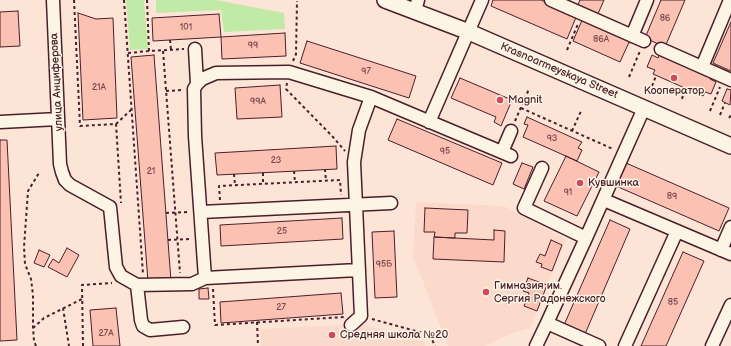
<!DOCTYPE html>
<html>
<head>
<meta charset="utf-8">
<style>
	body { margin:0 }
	canvas { display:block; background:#fce5d6 }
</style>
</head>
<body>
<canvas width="731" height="346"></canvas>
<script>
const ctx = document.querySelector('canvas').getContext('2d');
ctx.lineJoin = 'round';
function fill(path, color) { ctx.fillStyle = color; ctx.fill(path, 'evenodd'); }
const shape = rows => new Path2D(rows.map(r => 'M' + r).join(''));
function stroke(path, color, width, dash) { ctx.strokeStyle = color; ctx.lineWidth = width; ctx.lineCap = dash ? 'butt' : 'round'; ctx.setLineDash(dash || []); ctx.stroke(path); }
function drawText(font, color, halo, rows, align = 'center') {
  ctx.font = font + ' "Balsamiq Sans",sans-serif'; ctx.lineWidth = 3; ctx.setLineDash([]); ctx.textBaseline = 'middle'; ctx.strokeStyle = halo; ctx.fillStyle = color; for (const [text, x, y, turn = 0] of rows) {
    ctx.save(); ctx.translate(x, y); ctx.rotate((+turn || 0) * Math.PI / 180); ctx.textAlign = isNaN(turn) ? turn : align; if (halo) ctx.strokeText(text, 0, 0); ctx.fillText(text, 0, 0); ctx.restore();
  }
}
const built = shape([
	[416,202,504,206,566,239,530,328,512,333,485,346,448,346,413,256],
	[361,324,425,342,425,346,261,346,260,329]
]);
const green = shape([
	[126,0,144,0,148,49,130,50],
	[156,0,216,0,284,13,285,29,224,32,221,10,156,13]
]);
const building = shape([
	[493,0,541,0,577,15,567,39,491,6,493,0],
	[580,0,604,0,597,16,577,7,580,0],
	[661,0,685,0,665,47,645,38,661,0],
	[18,11,20,46,0,47,0,12,18,11],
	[78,13,96,19,113,18,117,118,83,120,78,13],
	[219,14,221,37,153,41,152,18,219,14],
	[583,18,630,40,620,62,573,41,583,18],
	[731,22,731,71,713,63,731,22],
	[285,33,286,56,222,59,221,37,285,33],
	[307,41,416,76,409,98,300,63,307,41],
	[660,53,711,75,710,79,716,82,711,94,705,92,703,96,653,74,655,70,647,67,652,55,658,58,660,53],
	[154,55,171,281,148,282,131,57,154,55],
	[460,78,512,100,501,126,494,122,496,117,451,98,460,78],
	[280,85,282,117,237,119,235,88,280,85],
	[727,89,731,90,730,105,722,101,727,89],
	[527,117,582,142,578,148,582,150,577,161,523,137,528,125,524,124,527,117],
	[397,119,502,163,493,185,388,140,397,119],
	[0,140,7,140,17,340,0,341,0,140],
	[336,146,337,169,217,175,215,153,336,146],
	[566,156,599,172,577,216,544,201,566,156],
	[522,163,533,167,524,189,513,184,522,163],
	[626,163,729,208,719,231,616,186,626,163],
	[425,208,468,210,467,233,455,233,455,238,434,237,435,232,424,232,425,208],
	[342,218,343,239,221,246,220,225,342,218],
	[610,220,630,229,585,334,564,325,610,220],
	[494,230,505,231,504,262,433,259,434,237,494,240,494,230],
	[394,231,397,297,375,298,372,232,394,231],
	[551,240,562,245,552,271,541,267,542,264,536,262,540,254,545,256,551,240],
	[67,248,79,255,67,277,48,267,53,259,59,263,67,248],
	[39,250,50,255,44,267,34,263,39,250],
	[683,252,704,261,666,346,641,346,683,252],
	[528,278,547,285,537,311,524,306,529,293,523,291,528,278],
	[208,288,209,299,199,299,199,289,208,288],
	[341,293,343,314,221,323,220,302,341,293],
	[116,308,120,346,93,346,90,310,116,308]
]);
const path = shape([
	[74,0,80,126,116,124,121,203],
	[124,0,143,274],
	[147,0,149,51,184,49],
	[170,40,171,50],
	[567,50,578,24],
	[163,51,180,273],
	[128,53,149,51],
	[293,61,296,54,297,1],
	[629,77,640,51],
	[287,83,286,89,333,137,345,151],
	[652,86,656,76],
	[166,91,183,90],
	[682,99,685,88],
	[521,108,613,149],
	[710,111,720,87],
	[720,115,725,103],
	[729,118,731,115],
	[515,121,529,89],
	[116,124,132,109],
	[572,131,581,111],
	[325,169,326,181],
	[294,171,295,182],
	[263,173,263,183],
	[234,174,235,185],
	[220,200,219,186,340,180,341,195],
	[166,213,189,212],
	[168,240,191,239],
	[213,289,215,325,344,317],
	[63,308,69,346],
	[372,319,430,335,435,346],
	[257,322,258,346],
	[33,328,44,318,82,299],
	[36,346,34,341,33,328,33,295,31,279,25,264,24,247,28,191,39,173],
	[83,346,82,285,112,283]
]);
const minor = shape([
	[53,0,60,164,62,172,65,180,70,185,110,207,116,267,121,276,137,285,141,320,143,326,150,330,183,327],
	[551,0,644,41],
	[415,11,418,0],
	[632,36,647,0],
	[195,49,197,84],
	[661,49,731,80],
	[702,67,730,0],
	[0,122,58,119],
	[429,122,482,0],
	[502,152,511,131],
	[542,168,524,208,586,238],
	[604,200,731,254],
	[201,212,391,203],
	[721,250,731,227],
	[358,270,205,278,195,136,194,89,197,84,202,79,216,73,289,72,371,97,511,156],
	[137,285,192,284,205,278],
	[351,325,361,316,354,162,359,130,371,97],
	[536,346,547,323],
	[599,346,547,323,586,238,644,108],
	[625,346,677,231],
	[712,346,731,305]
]);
const major = shape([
	[385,0,469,32,731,146]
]);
const markers = [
	[674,78,4,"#d1495b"],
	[500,100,4,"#d1495b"],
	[580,183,4,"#d1495b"],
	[486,292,4,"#d1495b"],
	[332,335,4,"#d1495b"]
];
const numberNames = [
	["86",665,19],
	["101",186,28],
	["86А",601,40],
	["99",253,46],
	["97",366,72],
	["21А",99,88],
	["99А",258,102],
	["93",552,139],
	["95",445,152],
	["23",276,161],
	["21",151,172],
	["91",568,193],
	["89",672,197],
	["25",282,232],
	["95Б",384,265],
	["85",673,303],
	["27",281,308],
	["27А",106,334]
];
const streetNames = [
	["Krasnoarmeyskaya Street",559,71,23],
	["улица Анциферова",57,82,-93]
];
const poiNames = [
	["Кооператор",674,91,"center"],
	["Magnit",508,100],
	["Кувшинка",588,183],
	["Гимназия им.",494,286],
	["Сергия Радонежского",494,299],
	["Средняя школа №20",340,335]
];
fill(built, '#fcdacb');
fill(green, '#c1eaa6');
fill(building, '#fbc1b2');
stroke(building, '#4a1f2b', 1);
stroke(minor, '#4a1f2b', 15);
stroke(major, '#4a1f2b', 18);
stroke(path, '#4a1f2b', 2, [3, 3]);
stroke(minor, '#fcf5e5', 12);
stroke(major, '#fcf5e5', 15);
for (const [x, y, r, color] of markers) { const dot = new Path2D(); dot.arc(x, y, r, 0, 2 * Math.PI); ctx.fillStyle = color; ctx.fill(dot); stroke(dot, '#fcf5e5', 1.5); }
drawText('9px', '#76484d', null, numberNames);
drawText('11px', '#4a1f2b', '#fcf5e5', streetNames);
drawText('11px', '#4a1f2b', '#fcf5e5', poiNames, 'left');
</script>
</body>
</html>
